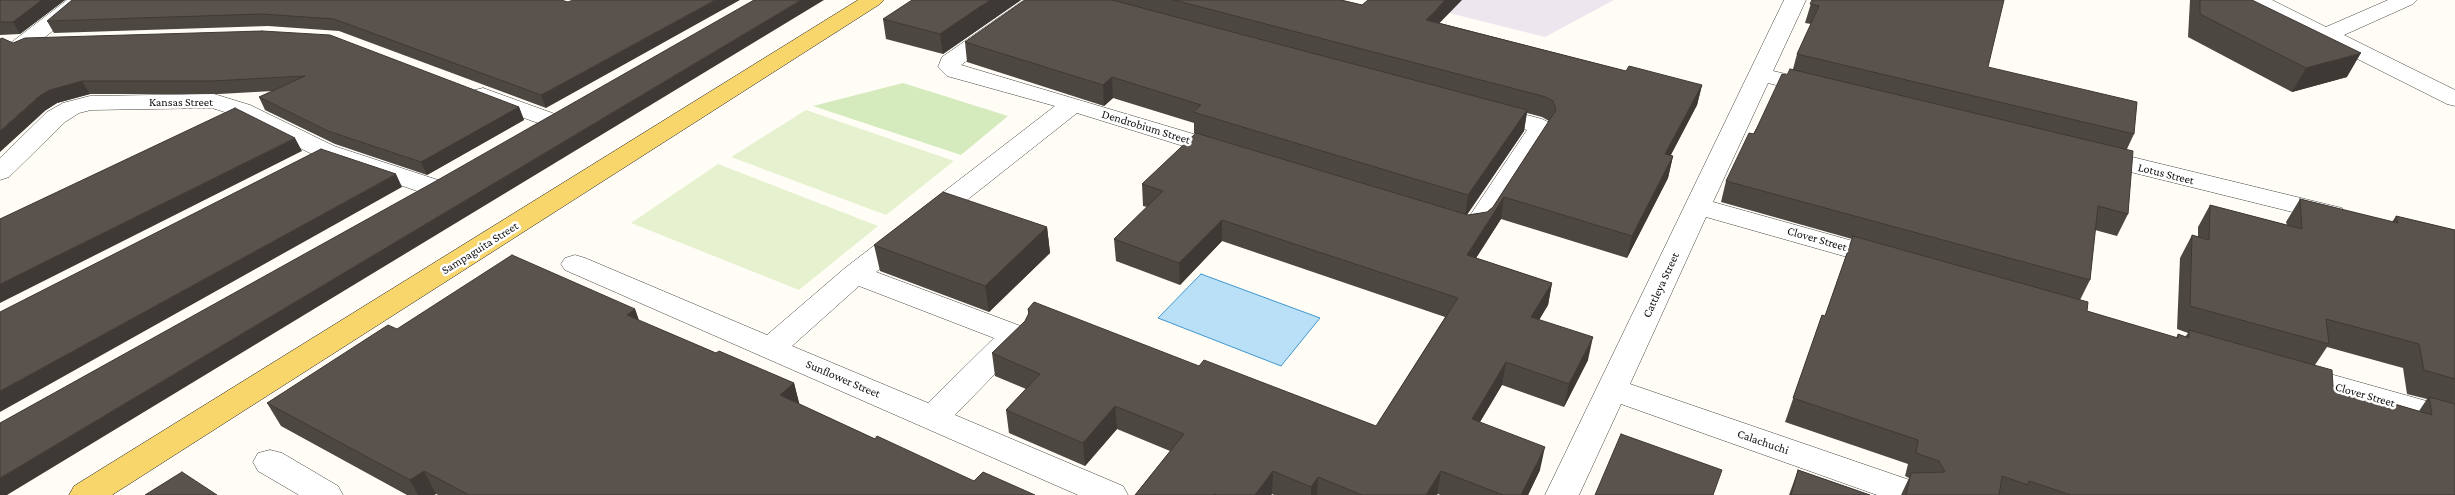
<!DOCTYPE html>
<html>
<head>
<meta charset="utf-8">
<style>
	body { margin:0 }
	canvas { display:block; background:#fffdf5 }
</style>
</head>
<body>
<canvas width="2455" height="495"></canvas>
<script>
const ctx = document.querySelector('canvas').getContext('2d');
ctx.lineJoin = 'round';
function fill(path, color) { ctx.fillStyle = color; ctx.fill(path, 'evenodd'); }
const shape = rows => new Path2D(rows.map(r => 'M' + r).join(''));
function stroke(path, color, width, dash) { ctx.strokeStyle = color; ctx.lineWidth = width; ctx.lineCap = dash ? 'butt' : 'round'; ctx.setLineDash(dash || []); ctx.stroke(path); }
function drawText(font, color, halo, rows, align = 'center') {
  ctx.font = font + ' "Crimson Pro",serif'; ctx.lineWidth = 5; ctx.setLineDash([]); ctx.textBaseline = 'middle'; ctx.strokeStyle = halo; ctx.fillStyle = color; for (const [text, x, y, turn = 0] of rows) {
    ctx.save(); ctx.translate(x, y); ctx.rotate((+turn || 0) * Math.PI / 180); ctx.textAlign = isNaN(turn) ? turn : align; if (halo) ctx.strokeText(text, 0, 0); ctx.fillText(text, 0, 0); ctx.restore();
  }
}
const industrial = shape([
	[1397,0,1614,0,1545,37]
]);
const green = shape([
	[903,83,1008,116,961,155,813,106]
]);
const pitch = shape([
	[806,110,954,161,886,215,731,157],
	[718,164,878,226,799,290,631,223]
]);
const water = shape([
	[1201,274,1320,318,1281,366,1158,318,1201,274]
]);
const minor = shape([
	[67,0,91,0,8,67,0,69,0,51,67,0],
	[1024,0,1049,0,1045,4,961,65,1234,146,1238,151,1234,156,1225,159,1077,113,876,272,1026,328,1030,335,1026,342,955,415,1123,486,1128,495,1078,495,565,270,561,264,565,258,575,255,585,258,767,335,845,268,1055,106,947,76,938,67,942,57,1024,0],
	[859,286,994,338,928,403,792,346,859,286],
	[1784,0,1806,0,1773,71,1824,83,1828,88,1824,93,1816,95,1768,83,1713,202,1896,253,1900,259,1896,265,1886,268,1706,217,1630,384,1927,486,1932,495,1877,495,1621,404,1579,495,1545,495,1784,0],
	[2244,0,2272,0,2326,27,2388,0,2417,0,2413,4,2344,35,2455,90,2455,106,2447,104,2248,4,2244,0],
	[483,88,555,114,558,119,555,124,546,126,475,100,471,95,475,90,483,88],
	[214,94,250,105,334,146,441,181,445,187,441,193,432,195,423,193,316,156,234,115,212,108,91,110,79,113,65,122,9,177,0,180,0,158,47,112,63,103,90,96,214,94],
	[1489,105,1542,119,1548,122,1551,130,1488,228,1484,232,1465,235,1444,229,1441,223,1444,217,1454,215,1467,218,1469,217,1527,130,1481,117,1477,112,1481,107,1489,105],
	[2095,148,2342,208,2346,214,2342,220,2333,222,2086,161,2082,156,2086,151,2095,148],
	[2298,365,2455,409,2455,431,2287,384,2283,376,2287,368,2298,365],
	[270,450,282,453,338,486,343,495,299,495,258,471,253,462,258,453,270,450]
]);
const major = shape([
	[858,0,884,0,880,4,112,495,69,495,74,486,858,0]
]);
const wall = shape([
	[0,0,65,0,20,34,0,35],
	[561,0,546,108,339,31,268,26,54,33,47,21],
	[1021,0,943,54,886,39,883,19],
	[1025,0,1341,0,1440,23,1626,71,1702,85,1697,105,1670,156,1673,156,1668,178,1627,258,1501,219,1476,258,1552,283,1548,305,1539,320,1588,360,1564,407,1502,385,1480,422,1540,470,1528,495,1440,495,1438,494,1437,495,1274,495,1272,494,1271,495,1135,495,1170,451,1117,429,1085,466,1009,433,1006,410,1026,389,995,376,992,353,1025,321,1028,315,1028,309,1376,426,1445,317,1222,241,1180,285,1116,261,1114,239,1147,207,1143,206,1142,184,1195,134,1194,133,1194,123,1113,98,1104,106,967,62,965,42],
	[1527,113,1542,117,1549,121,1493,207,1487,212,1467,215,1524,131],
	[1812,0,1988,67,2134,134,2127,149,2128,214,2117,236,2095,230,2090,280,2080,300,2087,311,2176,338,2178,334,2185,337,2188,333,2177,329,2180,258,2192,235,2198,237,2198,227,2210,205,2287,225,2286,222,2300,199,2392,222,2396,216,2455,230,2455,495,1901,495,1909,478,1905,476,1908,464,1785,422,1822,315,1825,316,1852,239,1721,202,1726,181,1787,75,1793,69,1797,54,1811,24,1805,23],
	[2327,347,2403,368,2407,394,2427,399,2419,411,2333,386,2315,365],
	[2190,0,2252,0,2347,77,2292,92,2188,37],
	[262,31,519,107,524,120,427,175,335,144,265,110,259,97,273,91,219,94,90,94,57,103,46,110,13,43],
	[1047,227,1050,253,989,312,880,271,874,245],
	[635,309,639,321,716,353,794,383,799,404,875,439,974,481,1035,495,438,495,436,494,434,495,407,495,281,426,267,403,397,329],
	[1798,470,1870,495,1789,495]
]);
const shadedWall = shape([
	[42,0,65,0,20,34,13,22],
	[715,0,740,0,546,108,541,95],
	[801,0,824,0,7,495,0,495,0,478],
	[990,0,1021,0,943,54,940,34],
	[1445,0,1462,0,1424,39,1426,20],
	[2361,53,2347,77,2292,92,2306,68],
	[1112,77,1113,98,1104,106,1103,85],
	[82,81,90,94,57,103,46,110,0,152,0,131,38,97,50,90],
	[1702,85,1697,105,1660,176,1665,154],
	[519,107,524,120,427,175,421,162],
	[1527,110,1524,131,1465,217,1468,195],
	[295,138,302,151,0,303,0,284],
	[1673,156,1668,178,1627,258,1632,236],
	[396,174,402,187,0,412,0,391],
	[1504,197,1501,219,1464,277,1467,255],
	[1222,220,1222,241,1180,285,1179,263],
	[1047,227,1050,253,989,312,985,286],
	[1552,283,1548,305,1527,340,1531,317],
	[635,309,643,332,627,315],
	[1593,337,1588,360,1564,407,1569,384],
	[1506,362,1502,385,1468,442,1472,419],
	[794,383,800,406,780,395],
	[1115,406,1117,429,1085,466,1083,443],
	[1545,447,1540,470,1528,495,1521,495],
	[424,471,436,494,434,495,418,495,410,480],
	[1273,471,1272,494,1271,495,1255,495],
	[1441,471,1437,495,1426,495],
	[1318,477,1317,495,1311,495,1311,487]
]);
const building = shape([
	[0,0,42,0,13,22,0,22,0,0],
	[72,0,561,0,568,2,573,0,715,0,541,95,334,19,262,14,47,21,72,0],
	[754,0,801,0,0,478,0,423,436,181,754,0],
	[912,0,990,0,940,34,883,19,912,0],
	[1025,0,1112,0,1527,110,1468,195,1193,112,1201,105,1112,77,1103,85,965,42,1025,0],
	[1174,0,1341,0,1362,5,1368,0,1445,0,1426,20,1626,71,1629,66,1702,85,1665,154,1673,156,1632,236,1504,197,1467,255,1552,283,1531,317,1593,337,1569,384,1506,362,1472,419,1545,447,1521,495,1503,495,1441,471,1426,495,1362,495,1318,477,1311,487,1273,471,1255,495,1217,495,1214,494,1213,495,1135,495,1184,434,1115,406,1083,443,1006,410,1040,374,992,353,1025,321,1029,313,1028,309,1034,302,1199,366,1204,360,1376,426,1458,298,1222,220,1179,263,1114,239,1163,191,1142,184,1196,133,1468,215,1487,212,1493,207,1556,110,1553,101,1546,97,1174,0],
	[1812,0,2004,0,1988,67,2137,102,2134,134,1797,54,1819,6,1810,4,1812,0],
	[2200,0,2252,0,2361,53,2306,68,2200,14,2200,0],
	[262,31,330,35,519,107,421,162,328,131,259,97,305,76,212,81,82,81,50,90,38,97,0,131,0,39,2,38,13,43,25,38,262,31],
	[1790,69,2133,151,2128,214,2098,206,2090,280,1726,181,1749,133,1754,134,1782,74,1787,75,1790,69],
	[235,108,295,138,0,284,0,219,235,108],
	[321,149,396,174,0,391,0,312,321,149],
	[943,192,1047,227,985,286,874,245,943,192],
	[2300,199,2398,223,2396,216,2455,230,2455,379,2424,370,2419,344,2326,319,2329,344,2190,306,2192,235,2209,240,2210,205,2302,229,2300,199],
	[1853,236,2088,302,2087,311,2178,338,2178,334,2189,338,2189,330,2332,370,2333,386,2432,415,2429,397,2455,404,2455,495,2071,495,2029,481,2028,485,2002,476,1999,495,1906,495,1911,473,1945,472,1939,461,1916,453,1918,440,1793,398,1822,315,1825,316,1853,236],
	[512,255,635,309,627,315,716,353,719,351,794,383,780,395,875,439,877,436,974,481,983,472,1035,495,469,495,424,471,410,480,267,403,388,325,397,329,512,255],
	[1621,434,1722,470,1713,495,1595,495,1621,434],
	[1798,470,1870,495,1791,495,1798,470],
	[182,472,217,495,145,495,182,472]
]);
const streetNames = [
	["Kansas Street",181,102],
	["Dendrobium Street",1146,127,17],
	["Lotus Street",2166,174,14],
	["Clover Street",1817,239,16],
	["Sampaguita Street",480,248,-32],
	["Cattleya Street",1661,285,-65],
	["Sunflower Street",843,379,23],
	["Clover Street",2365,395,16],
	["Calachuchi",1763,442,19]
];
fill(industrial, '#eee6ef');
fill(green, '#d5ebbd');
fill(pitch, '#e6f2cf');
fill(water, '#b9e0f7');
stroke(water, '#3f96cf', 1);
stroke(minor, '#444', 1);
stroke(major, '#222', 1);
fill(minor, '#fff');
fill(major, '#f9d66b');
fill(wall, '#4d4742');
fill(shadedWall, '#3f3936');
fill(building, '#5a524d');
stroke(building, '#3f3936', 1);
drawText('12px', '#111', '#fff', streetNames);
</script>
</body>
</html>
